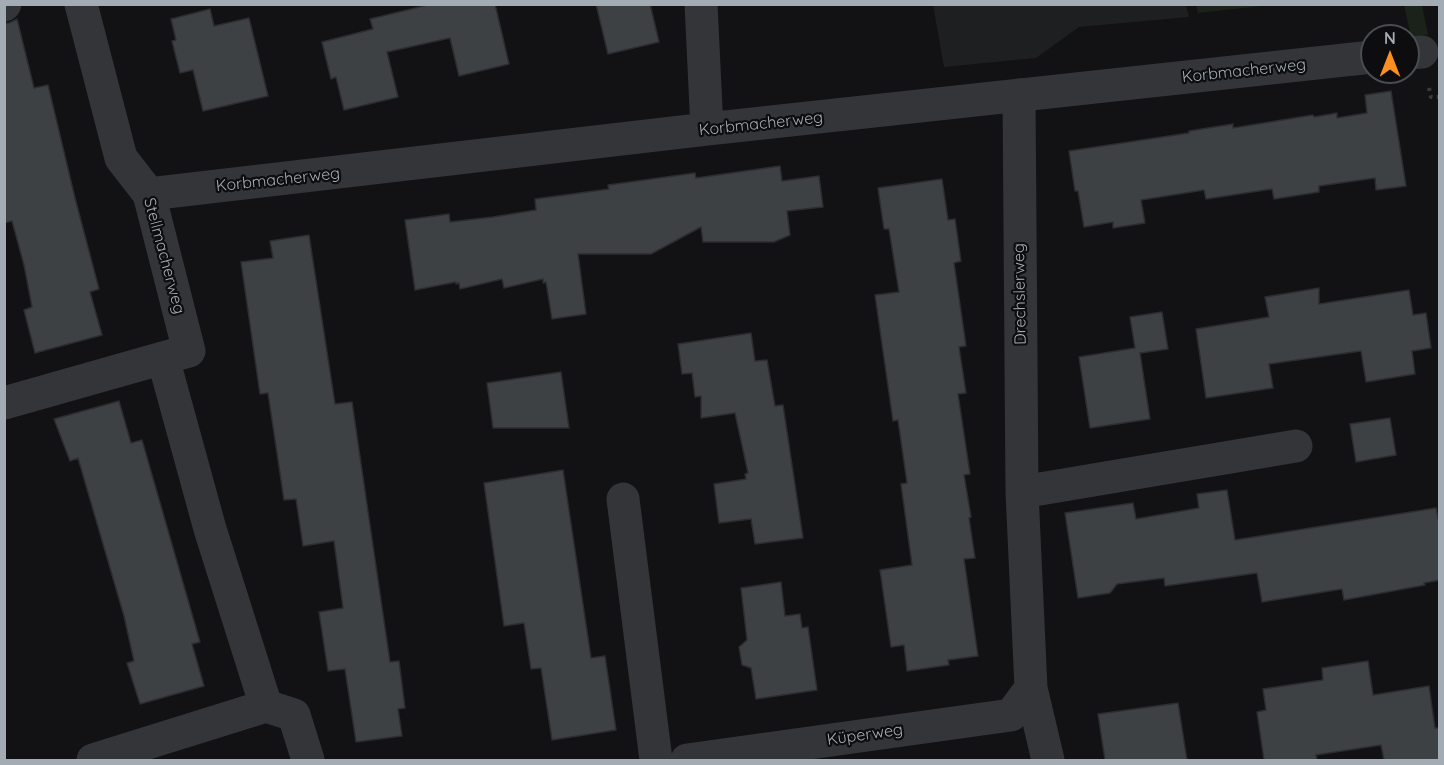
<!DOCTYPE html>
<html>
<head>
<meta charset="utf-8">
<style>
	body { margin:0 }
	#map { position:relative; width:1444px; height:765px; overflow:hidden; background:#121214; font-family:Quicksand,sans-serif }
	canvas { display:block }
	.frame { position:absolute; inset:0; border:6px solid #a3acb5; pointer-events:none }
	.north { position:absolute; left:1360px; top:24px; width:60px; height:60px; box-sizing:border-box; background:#0d0d0f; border:2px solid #494d51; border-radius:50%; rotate:0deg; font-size:16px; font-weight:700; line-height:24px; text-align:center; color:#a3acb5 }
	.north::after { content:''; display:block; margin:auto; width:21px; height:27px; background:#fc8e22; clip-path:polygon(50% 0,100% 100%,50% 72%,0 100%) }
</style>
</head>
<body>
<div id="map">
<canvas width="1444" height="765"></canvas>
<div class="frame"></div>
<div class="north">N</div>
</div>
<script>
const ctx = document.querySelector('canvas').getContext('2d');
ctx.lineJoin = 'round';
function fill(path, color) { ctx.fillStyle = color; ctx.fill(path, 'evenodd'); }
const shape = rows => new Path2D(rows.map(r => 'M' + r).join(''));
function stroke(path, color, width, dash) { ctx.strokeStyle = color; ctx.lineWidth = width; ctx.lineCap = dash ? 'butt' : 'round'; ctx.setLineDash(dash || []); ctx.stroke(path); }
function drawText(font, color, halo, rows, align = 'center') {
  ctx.font = font + ' Quicksand,sans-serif'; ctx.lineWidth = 4.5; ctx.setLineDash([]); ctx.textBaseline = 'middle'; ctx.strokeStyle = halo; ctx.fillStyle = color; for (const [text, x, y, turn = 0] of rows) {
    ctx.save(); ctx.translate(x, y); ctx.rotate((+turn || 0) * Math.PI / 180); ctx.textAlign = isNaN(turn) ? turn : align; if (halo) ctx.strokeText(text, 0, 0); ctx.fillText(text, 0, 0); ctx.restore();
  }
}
const built = shape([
	[933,5,1186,5,1189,17,1079,27,1036,58,944,67]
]);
const green = shape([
	[1196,5,1196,4,1272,5,1198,13],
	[1404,5,1422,5,1428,35,1411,37]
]);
const building = shape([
	[432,4,495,4,509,64,459,76,450,38,387,52,398,97,344,110,336,77,331,79,322,42,373,29,370,19,432,4],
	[596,4,650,4,659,42,608,54,596,4],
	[210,9,214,26,249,18,268,96,203,111,193,70,180,73,172,41,176,40,171,19,210,9],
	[17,19,34,88,48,85,75,198,99,289,90,292,102,335,35,353,24,310,32,307,24,265,12,221,4,223,4,23,9,23,17,19],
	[1391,91,1406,186,1376,190,1375,178,1319,186,1319,192,1274,199,1272,189,1206,199,1204,190,1141,200,1145,223,1113,228,1113,222,1084,227,1078,191,1075,191,1069,151,1189,133,1189,131,1233,124,1233,128,1313,115,1314,117,1337,113,1337,118,1367,113,1365,95,1391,91],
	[780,166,782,181,819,176,823,207,787,211,790,235,774,242,703,242,701,227,651,254,578,254,586,314,552,319,546,282,543,283,543,279,504,288,502,279,460,289,459,283,456,284,456,282,415,290,405,220,449,214,450,222,493,217,536,210,535,199,609,189,608,185,695,173,696,178,780,166],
	[942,179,948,220,955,219,961,261,954,263,966,346,959,347,966,393,958,394,970,474,964,475,971,517,969,518,975,558,964,559,978,656,948,660,949,665,907,671,904,645,891,647,880,570,912,565,901,484,907,483,898,420,893,421,875,295,899,292,889,229,884,229,878,188,942,179],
	[309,235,335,404,352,402,390,662,399,661,405,708,398,709,402,736,356,742,345,669,328,671,319,612,343,608,334,541,303,546,296,499,284,500,268,393,260,394,241,262,273,258,270,241,309,235],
	[1319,288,1319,304,1409,290,1413,315,1426,313,1431,348,1412,351,1415,374,1366,382,1361,351,1269,364,1273,388,1206,398,1196,329,1269,317,1265,297,1319,288],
	[1162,312,1168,349,1140,353,1150,419,1090,428,1079,357,1135,348,1130,317,1162,312],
	[751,333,755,361,767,360,775,406,783,405,803,538,755,544,751,519,719,523,714,484,746,479,745,474,748,473,735,413,701,418,701,396,695,397,692,373,682,374,678,344,751,333],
	[561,372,569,428,493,428,487,383,561,372],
	[119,401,131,443,142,440,200,642,192,644,204,686,140,704,127,663,134,661,124,616,78,458,70,461,54,419,119,401],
	[1390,418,1396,455,1356,462,1350,424,1390,418],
	[563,470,591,658,605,656,616,730,552,740,541,668,531,669,524,623,504,626,484,483,563,470],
	[1227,490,1235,540,1436,508,1440,528,1440,580,1424,583,1425,585,1344,600,1342,589,1262,602,1257,573,1165,586,1164,578,1117,584,1110,593,1078,598,1065,513,1133,503,1136,519,1199,508,1197,494,1227,490],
	[781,582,785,616,800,614,802,628,808,627,817,690,756,699,751,668,742,665,739,647,747,640,741,588,781,582],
	[1368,661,1373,695,1429,686,1435,728,1440,728,1440,760,1384,760,1381,745,1316,755,1317,760,1264,760,1257,712,1266,710,1263,689,1323,680,1322,668,1368,661],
	[1178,703,1187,760,1105,760,1098,714,1178,703]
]);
const path = shape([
	[1429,88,1431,97,1440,97]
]);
const minor = shape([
	[81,4,121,158,149,194,189,351,163,358,210,529,266,706,294,715,308,760],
	[701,4,707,129],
	[4,5,5,4],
	[1408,53,1422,52],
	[1019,95,1022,492,1031,688,1048,760],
	[149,194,707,129,1372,57],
	[4,403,163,358],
	[1022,492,1296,446],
	[623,499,656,760],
	[93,760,266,706],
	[687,760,1011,715,1031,688]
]);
const streetNames = [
	["Korbmacherweg",1244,71,-6],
	["Korbmacherweg",761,124,-6],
	["Korbmacherweg",278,180,-6],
	["Stellmacherweg",164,256,75],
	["Drechslerweg",1020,294,-91],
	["Küperweg",865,735,-8]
];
fill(built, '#1e1f21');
fill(green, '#1a221a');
fill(building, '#3e4144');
stroke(building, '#2c2d30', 1.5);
stroke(path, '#393c40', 4, [3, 4.5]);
stroke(minor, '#333539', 33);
drawText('16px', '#a3acb5', '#0d0d0f', streetNames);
</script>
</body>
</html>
